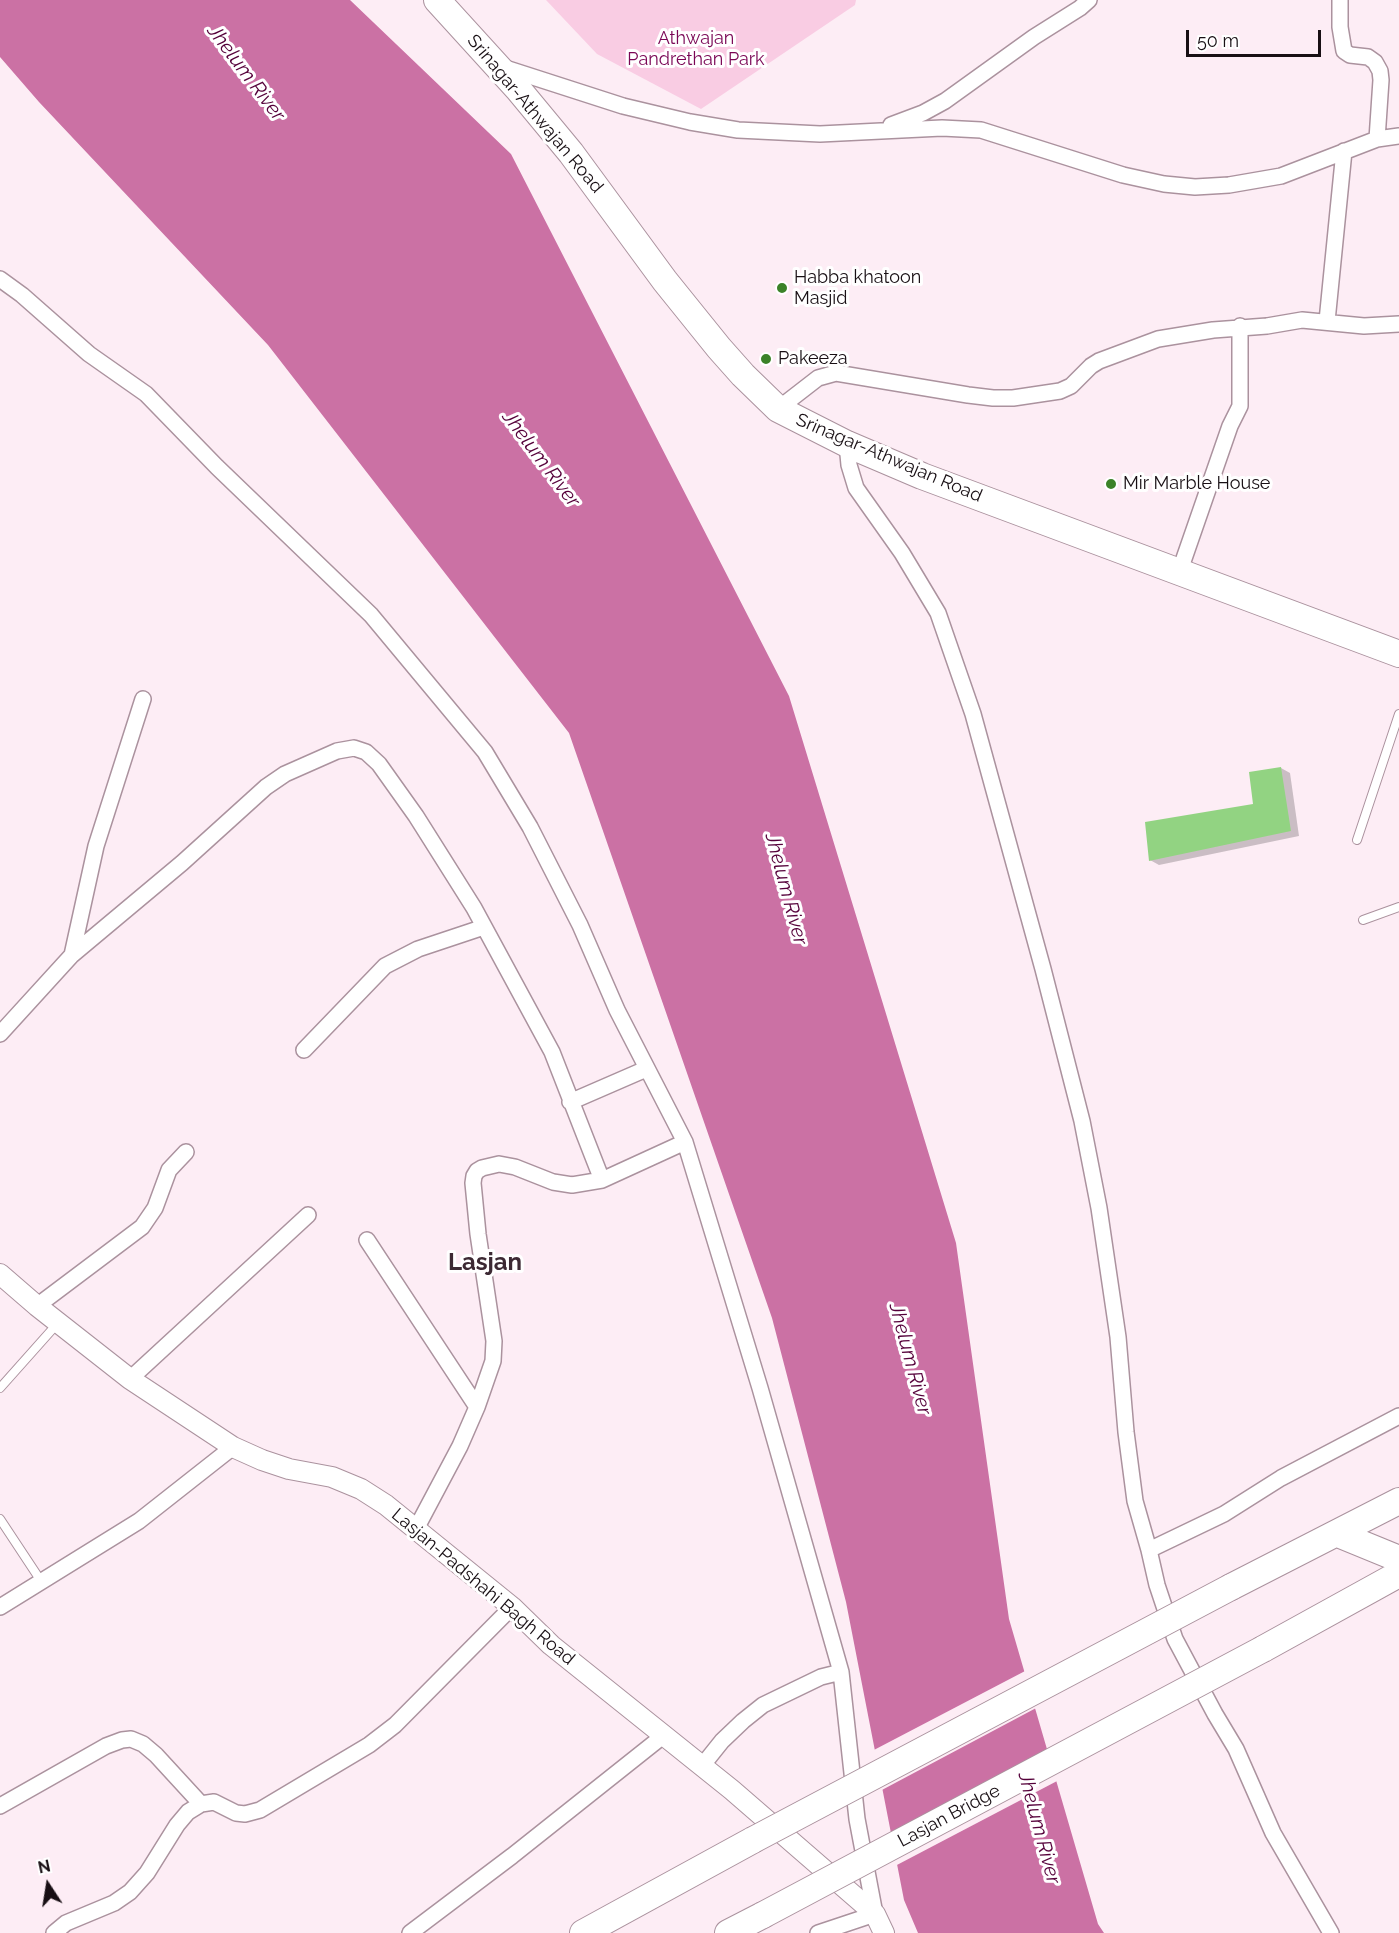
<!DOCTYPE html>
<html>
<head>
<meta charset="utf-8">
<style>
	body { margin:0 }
	#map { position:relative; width:1399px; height:1933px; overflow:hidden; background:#fdedf5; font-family:Raleway,sans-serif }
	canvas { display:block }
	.north { position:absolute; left:18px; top:1855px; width:60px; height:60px; -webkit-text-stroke:4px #fff; paint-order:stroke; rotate:348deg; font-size:16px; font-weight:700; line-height:24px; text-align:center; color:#180f14 }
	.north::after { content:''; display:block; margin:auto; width:21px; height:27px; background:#180f14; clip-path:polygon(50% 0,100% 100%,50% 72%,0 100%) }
	.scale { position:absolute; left:1186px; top:30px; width:135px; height:27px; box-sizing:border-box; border:3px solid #180f14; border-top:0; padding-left:8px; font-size:18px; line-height:21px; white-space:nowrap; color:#180f14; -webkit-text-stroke:4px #fff; paint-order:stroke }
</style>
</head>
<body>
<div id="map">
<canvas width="1399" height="1933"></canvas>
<div class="north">N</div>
<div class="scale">50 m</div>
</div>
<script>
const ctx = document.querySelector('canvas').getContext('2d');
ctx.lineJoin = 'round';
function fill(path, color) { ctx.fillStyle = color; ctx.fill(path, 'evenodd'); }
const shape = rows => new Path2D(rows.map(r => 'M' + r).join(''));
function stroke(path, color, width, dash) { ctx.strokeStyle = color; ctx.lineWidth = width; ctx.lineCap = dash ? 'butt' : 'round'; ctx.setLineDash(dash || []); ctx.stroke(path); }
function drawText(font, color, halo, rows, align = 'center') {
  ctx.font = font + ' Raleway,sans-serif'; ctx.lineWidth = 6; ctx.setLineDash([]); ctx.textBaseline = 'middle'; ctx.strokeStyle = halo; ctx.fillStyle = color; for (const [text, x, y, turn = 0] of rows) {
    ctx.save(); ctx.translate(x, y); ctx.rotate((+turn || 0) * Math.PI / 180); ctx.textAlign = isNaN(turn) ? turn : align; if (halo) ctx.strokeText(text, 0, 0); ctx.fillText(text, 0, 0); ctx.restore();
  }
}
const green = shape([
	[546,0,856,0,855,5,701,109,597,54]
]);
const water = shape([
	[0,0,350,0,511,154,789,696,956,1243,1009,1619,1098,1924,1104,1933,918,1933,904,1900,846,1602,772,1318,569,733,268,345,39,102,0,57]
]);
const pier = shape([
	[1027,1670,1038,1707,880,1791,872,1751],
	[1050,1749,1059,1780,895,1866,888,1834]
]);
const shadow = shape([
	[1281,768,1290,773,1299,836,1159,865,1150,860,1255,805,1251,773]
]);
const building = shape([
	[1281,767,1291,831,1149,861,1145,822,1253,804,1249,772]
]);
const service = shape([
	[1357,840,1399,714],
	[1363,920,1399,907],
	[0,1388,57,1324],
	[0,1519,41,1581]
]);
const minor = shape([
	[1340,0,1340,27,1344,51,1350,55,1368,57,1375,62,1380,71,1381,80,1377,139],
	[502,67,623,106,690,122,738,130,820,134,942,128,981,130,1123,175,1164,184,1195,187,1229,185,1281,176,1377,139,1399,136],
	[891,125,923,113,945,101,1034,37,1080,8,1089,0],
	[0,279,22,295,89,354,146,394,217,467,371,615,485,752,530,827,580,925,617,1010,685,1142,760,1388,841,1672,857,1819,875,1914,818,1933],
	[1327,321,1344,151],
	[778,409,818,378,836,373,968,395,993,398,1013,398,1060,391,1071,386,1091,366,1099,361,1158,339,1213,330,1267,326,1302,320,1364,326,1399,324],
	[847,444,849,465,856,488,902,553,938,613,973,714,1043,969,1082,1121,1099,1208,1118,1337,1126,1432,1135,1501,1149,1550,1224,1514,1281,1478,1399,1416],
	[1179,573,1230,426,1240,406,1240,326],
	[72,955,182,863,266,787,285,774,337,751,354,748,366,752,379,764,416,816,474,908,552,1052,602,1180,572,1185,553,1182,515,1167,499,1164,482,1168,477,1171,474,1176,473,1183,478,1234,494,1341,493,1361,477,1407,460,1446,416,1529],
	[0,1034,72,955,96,846,143,699],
	[304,1050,385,966,418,949,484,927],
	[570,1102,646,1069],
	[602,1180,685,1142],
	[367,1240,477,1407],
	[37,1306,142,1227,155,1208,169,1170,186,1152],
	[130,1379,308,1215],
	[1149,1550,1157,1585,1175,1639,1215,1714,1236,1749,1273,1833,1331,1933],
	[0,1607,139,1521,233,1447],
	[702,1766,722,1741,743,1721,763,1705,821,1677,841,1672],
	[0,1806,106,1746,122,1740,131,1739,143,1744,156,1755,201,1804],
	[54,1933,66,1923,114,1903,130,1892,147,1873,177,1825,188,1812,201,1804,214,1802,236,1813,245,1814,260,1810,369,1745,395,1725,512,1607],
	[410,1933,512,1856,663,1736]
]);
const tertiary = shape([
	[0,1274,37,1306,130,1379,233,1447,262,1460,289,1469,332,1477,361,1489,386,1505,512,1607,551,1645,732,1790,875,1914,884,1933]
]);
const trunk = shape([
	[437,0,518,89,571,153,665,281,719,348,743,375,778,409,847,444,922,476,1399,654],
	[1338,1534,1399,1559],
	[1231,1587,1399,1501],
	[1263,1649,1399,1574],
	[583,1933,753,1840],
	[728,1933,763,1915]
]);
const trunkBridge = shape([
	[753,1840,1231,1587],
	[763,1915,1263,1649]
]);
const markers = [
	[782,288,6,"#3b8228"],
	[766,359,6,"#3b8228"],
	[1111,484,6,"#3b8228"]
];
const parkNames = [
	["Athwajan",696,39],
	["Pandrethan Park",696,60]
];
const streetNames = [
	["Srinagar-Athwajan Road",535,114,50],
	["Srinagar-Athwajan Road",889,458,23],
	["Lasjan-Padshahi Bagh Road",483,1587,40],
	["Lasjan Bridge",949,1816,-28]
];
const poiNames = [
	["Habba khatoon",794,278],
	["Masjid",794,299],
	["Pakeeza",778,359],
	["Mir Marble House",1123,484]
];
const waterNames = [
	["Jhelum River",246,73,53],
	["Jhelum River",541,459,53],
	["Jhelum River",786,889,75],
	["Jhelum River",910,1359,75],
	["Jhelum River",1039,1828,75]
];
const districtNames = [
	["Lasjan",485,1263]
];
fill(green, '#f9cce3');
fill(water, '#cb71a4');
fill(pier, '#fdedf5');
fill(shadow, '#0003');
fill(building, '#92d382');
stroke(service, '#ab929e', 10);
stroke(minor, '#ab929e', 18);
stroke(tertiary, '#ab929e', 22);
stroke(trunk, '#ab929e', 28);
stroke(service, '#fff', 8);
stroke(minor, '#fff', 15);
stroke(tertiary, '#fff', 20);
stroke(trunk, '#fff', 26);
stroke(trunkBridge, '#ab929e', 28, []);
stroke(trunkBridge, '#fff', 26);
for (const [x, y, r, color] of markers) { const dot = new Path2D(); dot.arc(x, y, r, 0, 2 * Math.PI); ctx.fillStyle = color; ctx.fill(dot); stroke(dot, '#fff', 2); }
drawText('18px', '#7a0655', '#fff', parkNames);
drawText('18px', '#180f14', '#fff', streetNames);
drawText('18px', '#180f14', '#fff', poiNames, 'left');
drawText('italic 20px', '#55003a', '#fff', waterNames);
drawText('bold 24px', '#3c2933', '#fff', districtNames);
</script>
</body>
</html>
